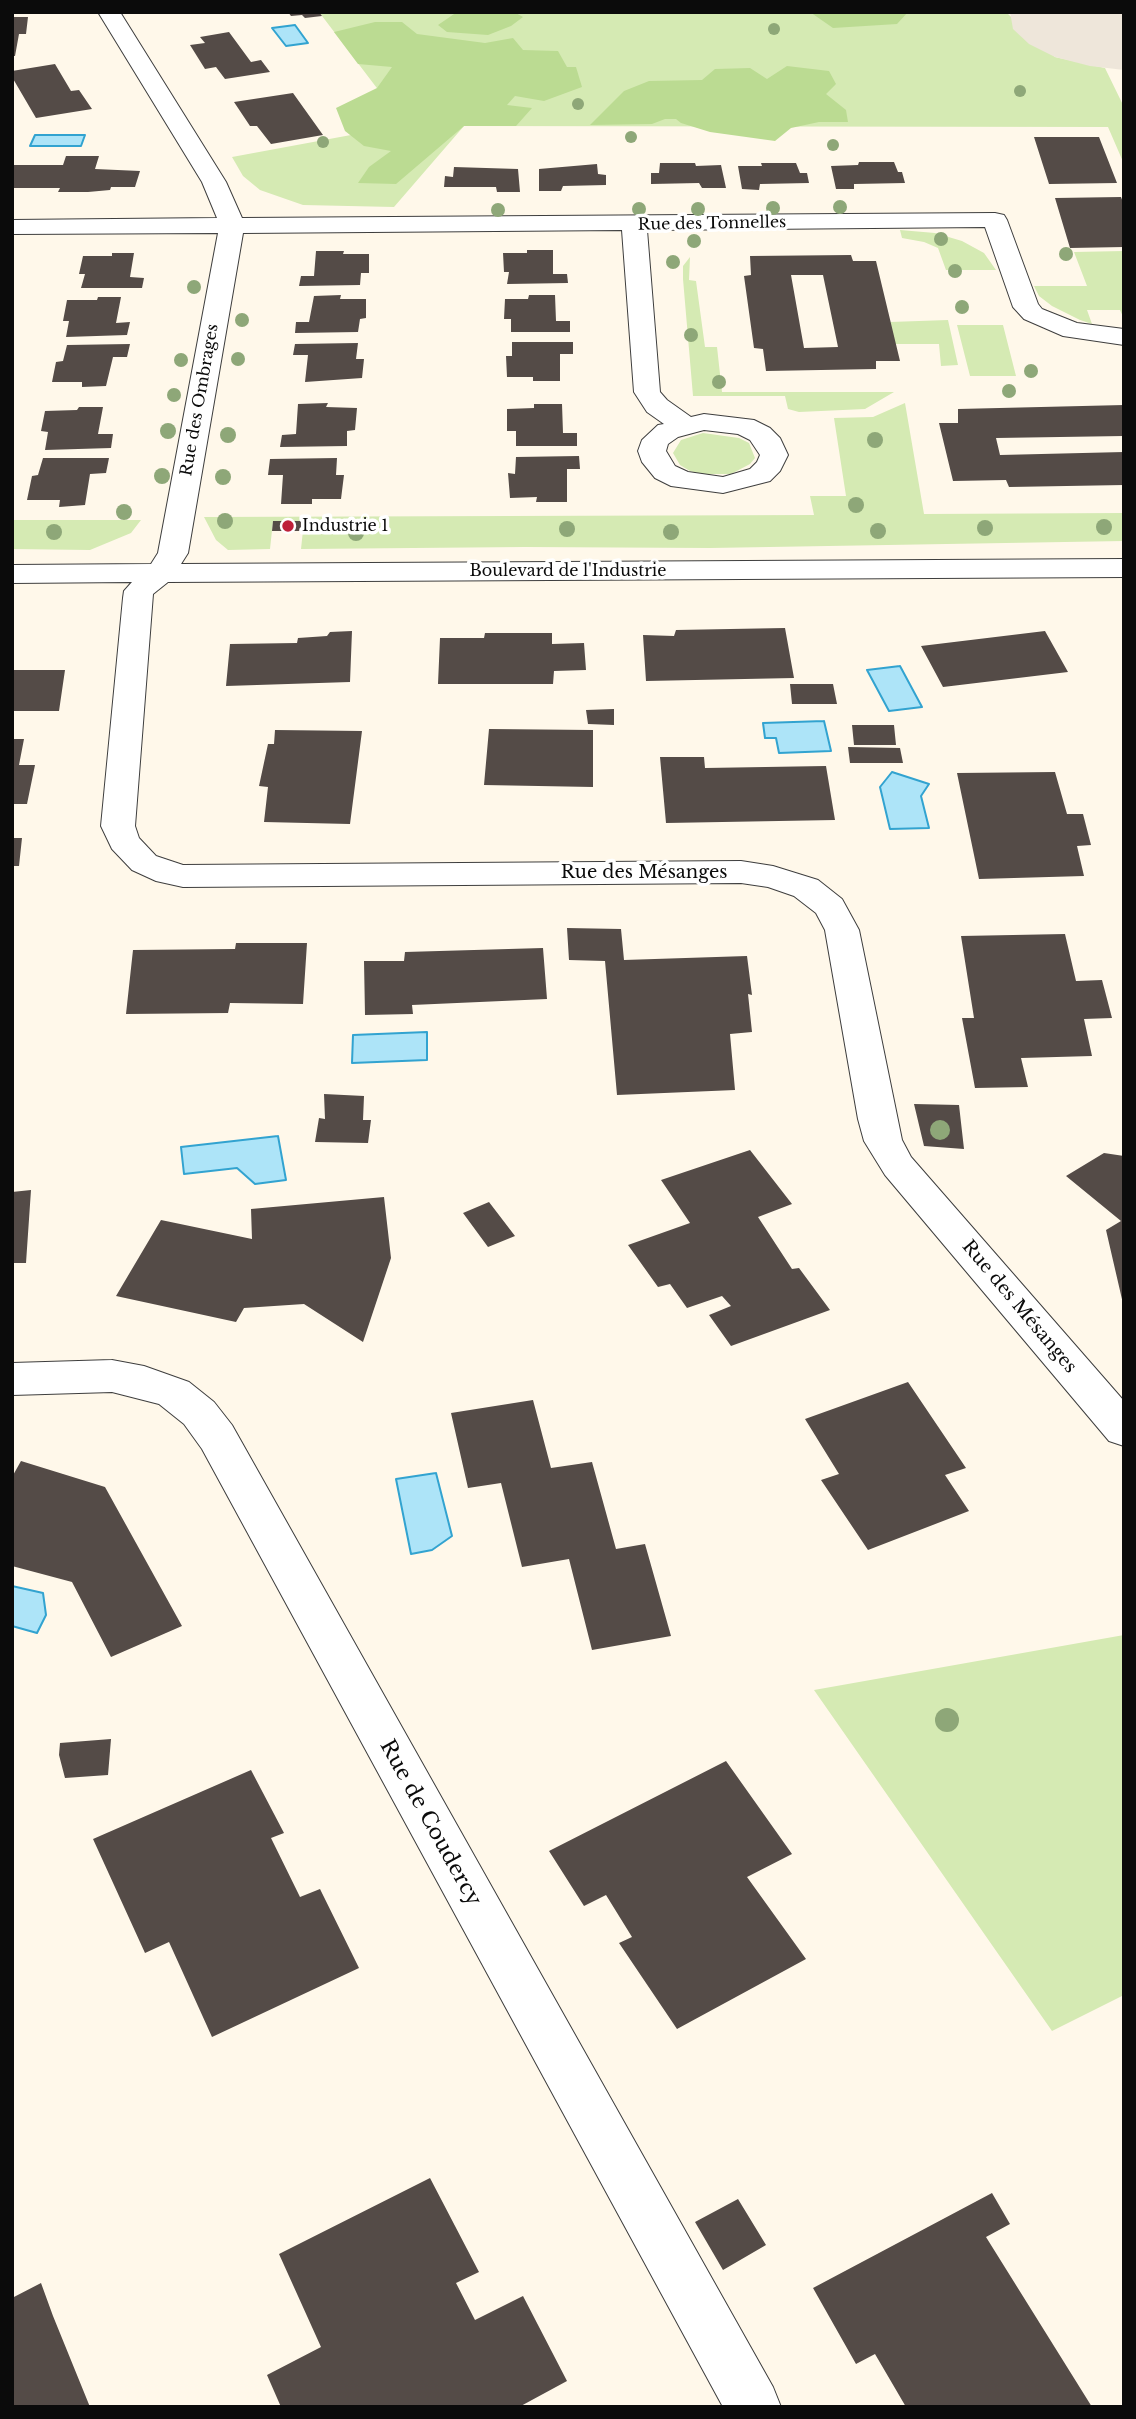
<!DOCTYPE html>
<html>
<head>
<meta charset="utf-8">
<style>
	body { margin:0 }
	#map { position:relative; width:1136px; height:2419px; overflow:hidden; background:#fff8ea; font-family:"Libre Baskerville",serif }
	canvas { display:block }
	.frame { position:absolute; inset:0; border:14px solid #0b0b0b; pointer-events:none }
</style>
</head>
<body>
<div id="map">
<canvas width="1136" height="2419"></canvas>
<div class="frame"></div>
</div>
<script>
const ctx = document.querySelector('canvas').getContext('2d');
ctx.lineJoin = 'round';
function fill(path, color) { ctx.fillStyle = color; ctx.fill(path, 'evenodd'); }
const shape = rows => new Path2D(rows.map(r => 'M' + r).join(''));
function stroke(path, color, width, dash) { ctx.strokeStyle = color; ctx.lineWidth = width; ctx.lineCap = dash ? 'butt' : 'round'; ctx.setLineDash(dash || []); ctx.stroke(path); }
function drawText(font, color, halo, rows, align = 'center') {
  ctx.font = font + ' "Libre Baskerville",serif'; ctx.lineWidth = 7; ctx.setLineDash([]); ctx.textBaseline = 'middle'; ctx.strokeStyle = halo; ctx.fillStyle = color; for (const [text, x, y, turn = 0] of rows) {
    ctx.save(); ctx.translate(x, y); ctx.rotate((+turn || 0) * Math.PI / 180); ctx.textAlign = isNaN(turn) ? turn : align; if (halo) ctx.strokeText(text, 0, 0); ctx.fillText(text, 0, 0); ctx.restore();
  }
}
const green = shape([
	[319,12,1010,12,1008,14,1055,57,1105,68,1124,107,1124,164,1108,127,464,126,394,207,303,205,260,190,243,176,232,157,405,125],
	[900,230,935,233,962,241,984,253,996,270,946,270,938,248,924,242,902,238],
	[1124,251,1124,319,1120,310,1087,310,1092,324,1080,320,1052,306,1039,296,1034,286,1087,286,1074,252],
	[690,257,689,280,696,281,705,347,717,347,722,392,894,392,865,409,799,412,788,409,785,396,693,396,683,279,683,266],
	[948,320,958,365,941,366,939,344,895,344,890,322],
	[957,325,1003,325,1016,376,970,376],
	[905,403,924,514,1124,513,1124,541,710,548,525,547,301,549,304,521,273,521,270,549,228,550,216,540,204,517,814,515,810,496,846,496,834,418,873,417],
	[703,433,739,438,749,443,755,458,750,464,731,474,702,474,690,471,680,465,673,453,681,440],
	[12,520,141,520,131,533,90,550,12,549],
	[1124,1635,1124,1995,1052,2031,814,1690]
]);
const forest = shape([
	[457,12,514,12,523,17,511,26,488,35,447,32,438,25],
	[810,12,908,12,897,24,833,28],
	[375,22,402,22,417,34,485,43,513,38,523,50,558,51,567,67,576,67,582,87,544,101,515,96,507,105,532,108,516,126,464,126,396,184,358,183,369,167,391,151,364,146,345,131,336,108,377,88,392,67,358,64,334,32],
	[787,66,829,71,836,84,826,94,846,110,848,122,819,122,791,128,775,141,710,132,681,123,676,119,665,119,652,124,590,125,624,91,649,81,702,80,715,69,750,68,767,79]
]);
const plaza = shape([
	[1010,12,1124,12,1124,70,1090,66,1055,57,1029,44,1013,29]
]);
const water = shape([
	[295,25,308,43,286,46,272,28,295,25],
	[35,135,85,135,81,146,30,146,35,135],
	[900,666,922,707,889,711,867,670,900,666],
	[824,721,831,751,779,753,776,738,765,738,763,723,824,721],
	[892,772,929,784,921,796,929,828,890,829,880,787,892,772],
	[427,1032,427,1060,352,1063,353,1035,427,1032],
	[278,1136,286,1180,255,1184,237,1168,184,1174,181,1147,278,1136],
	[436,1473,452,1536,432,1550,411,1554,396,1479,436,1473],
	[12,1586,43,1593,46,1615,37,1633,12,1626,12,1586]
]);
const building = shape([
	[288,12,319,12,322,16,305,18,302,15,291,16],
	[12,17,28,17,26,34,19,34,15,56,12,56],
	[229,32,251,62,261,60,270,72,225,79,216,67,205,69,190,45,205,43,200,37],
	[55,64,71,91,79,90,92,109,36,118,12,77,12,71],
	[293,93,323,135,271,144,257,126,250,126,234,102],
	[1034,137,1099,137,1117,183,1049,184],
	[66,156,99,156,95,169,140,171,135,187,111,187,110,190,88,192,58,192,60,188,12,188,12,165,63,165],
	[859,162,894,162,898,172,902,172,905,183,854,184,854,189,836,189,831,166,858,165],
	[660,163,695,163,696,166,721,165,726,188,702,188,699,183,651,184,651,173,659,173],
	[761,163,796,163,800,173,807,173,809,183,760,184,759,190,742,189,738,166,762,166],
	[597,164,598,174,606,175,606,185,563,186,561,191,539,191,539,169],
	[454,167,518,169,520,192,497,192,496,187,444,187,445,176,453,177],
	[1121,197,1124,205,1124,247,1070,248,1055,198],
	[527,250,553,250,553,274,567,274,568,283,507,284,509,272,504,272,503,253,527,253],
	[316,251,344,251,343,254,369,254,369,273,361,273,360,285,299,286,301,276,314,276],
	[112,253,134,253,130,277,144,278,142,288,81,288,85,274,79,274,83,256,112,256],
	[851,255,853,261,876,261,900,361,876,361,876,369,766,371,763,349,754,348,744,276,751,275,750,256],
	[791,275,823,275,838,347,804,348],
	[341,295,340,299,366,299,366,318,360,319,358,332,295,333,296,322,309,322,314,296],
	[529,295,555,295,556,321,570,321,570,332,511,332,511,319,504,319,505,299,528,299],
	[98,297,121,297,116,323,130,322,127,335,66,337,69,321,63,321,67,300,97,300],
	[512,342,573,342,573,354,560,354,560,381,533,381,533,377,507,377,506,356,512,356],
	[358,343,356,359,364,359,362,378,305,382,308,355,293,355,295,344],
	[130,344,127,357,113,357,106,386,82,387,82,382,52,382,56,362,63,361,67,345],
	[328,403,326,407,357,408,355,430,347,431,347,446,280,447,282,435,296,434,298,404],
	[534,404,562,404,563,433,577,433,577,446,516,446,516,431,507,431,507,409,534,408],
	[1124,405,1124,436,996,438,1000,455,1124,452,1124,485,1009,487,1006,480,953,481,939,423,958,423,958,409],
	[79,407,103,407,98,434,113,434,111,448,45,450,48,432,41,431,45,411,77,410],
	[579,456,580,469,567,469,567,502,536,502,537,497,510,498,508,473,515,474,516,457],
	[43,458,109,458,106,473,90,474,85,505,59,507,60,500,27,500,32,476,38,475],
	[337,458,336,475,344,475,341,499,312,499,312,504,281,504,283,475,268,475,270,459],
	[273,521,304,521,303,531,272,531],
	[785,628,794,678,646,681,643,635,674,636,676,630],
	[352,631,350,682,226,686,230,644,297,643,298,638,327,636,330,632],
	[1045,631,1068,672,943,687,921,646],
	[485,633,552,633,552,644,584,643,586,670,554,671,553,684,438,684,440,638,484,638],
	[14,670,65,670,59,711,12,711],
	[790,684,833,684,837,704,792,704],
	[614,709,614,725,588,724,586,710],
	[852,725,894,725,896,745,854,745],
	[489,729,593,730,593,787,484,785],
	[275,730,362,731,350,824,264,822,268,787,259,786,268,744,274,744],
	[12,739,24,739,19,765,35,765,27,804,12,804],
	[848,747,900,748,903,763,850,763],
	[660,757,704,757,705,768,826,766,835,820,666,823],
	[1055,772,1067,814,1083,814,1091,845,1077,846,1084,876,979,879,957,773],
	[12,838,22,838,19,866,12,866],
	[567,928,621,929,624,960,747,956,752,995,748,994,752,1032,730,1034,735,1090,617,1095,605,961,569,960],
	[1065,934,1076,981,1102,980,1112,1018,1084,1019,1092,1056,1021,1058,1028,1087,975,1088,962,1018,974,1018,961,936],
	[236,943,307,943,303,1004,230,1003,228,1013,126,1014,133,950,235,949],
	[543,948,547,999,412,1005,413,1014,365,1015,364,961,404,961,405,952],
	[324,1094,364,1096,363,1120,371,1120,368,1143,315,1142,319,1118,325,1119],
	[914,1104,959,1105,964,1149,924,1146],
	[750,1150,792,1204,758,1217,792,1269,799,1268,830,1310,731,1346,709,1315,731,1306,722,1296,687,1308,670,1284,658,1287,628,1245,690,1223,661,1180],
	[1104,1153,1124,1156,1124,1308,1106,1230,1121,1221,1066,1176],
	[31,1190,26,1263,12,1263,12,1192],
	[384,1197,391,1258,363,1342,304,1304,244,1308,236,1322,116,1296,161,1220,252,1239,251,1209],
	[489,1202,515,1236,488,1247,463,1213],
	[908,1382,966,1468,945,1475,969,1511,868,1550,821,1480,839,1474,805,1419],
	[533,1400,551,1468,592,1462,616,1549,645,1544,671,1636,592,1650,569,1559,522,1567,501,1483,468,1488,451,1413],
	[21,1461,105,1487,182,1626,111,1657,72,1582,12,1566,12,1477],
	[111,1739,108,1775,65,1778,59,1755,60,1743],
	[726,1761,792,1854,747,1877,806,1959,677,2029,619,1943,632,1937,606,1895,584,1906,549,1851],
	[251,1770,284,1833,271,1838,300,1897,320,1889,359,1968,212,2037,169,1942,145,1953,93,1839],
	[430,2178,479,2272,456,2283,475,2320,523,2296,567,2381,519,2407,281,2407,267,2375,321,2347,279,2254],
	[992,2193,1010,2224,986,2237,1092,2407,906,2407,875,2354,856,2364,813,2288],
	[738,2199,766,2245,723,2270,695,2222],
	[41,2283,53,2316,90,2407,12,2407,12,2298]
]);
const street = shape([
	[98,12,120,12,226,182,242,218,995,213,1004,215,1007,220,1038,304,1042,309,1077,323,1124,329,1124,345,1063,336,1024,319,1013,307,985,227,647,230,660,392,667,400,691,417,704,414,754,420,770,428,780,438,788,455,780,471,770,481,723,493,671,486,655,478,642,462,638,451,642,440,658,425,664,424,647,412,634,392,622,230,243,233,188,553,181,564,1124,559,1124,577,168,582,153,594,135,826,139,838,156,856,183,865,741,861,773,866,818,880,842,899,859,930,902,1140,911,1157,1124,1401,1124,1446,1109,1441,885,1175,864,1141,858,1119,825,930,816,913,794,896,768,887,741,883,183,887,156,881,132,870,112,849,101,826,123,598,124,591,132,582,12,583,12,565,151,564,158,553,218,233,12,234,12,220,217,218,202,182,98,12],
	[704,430,738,434,750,440,760,455,757,462,750,469,723,477,688,472,675,466,666,451,668,444,678,437,704,430],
	[112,1360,144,1366,189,1382,214,1402,232,1425,773,2387,781,2407,723,2407,202,1449,184,1424,159,1404,112,1392,12,1395,12,1363,112,1360]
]);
const trees = [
	[774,29,6],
	[1020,91,6],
	[578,104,6],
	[631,137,6],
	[323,142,6],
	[833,145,6],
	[840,207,7],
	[773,208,7],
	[639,209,7],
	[698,209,7],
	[498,210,7],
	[941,239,7],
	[694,241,7],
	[1066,254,7],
	[673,262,7],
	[955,271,7],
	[194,287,7],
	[962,307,7],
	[242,320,7],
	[691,335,7],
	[238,359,7],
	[181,360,7],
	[1031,371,7],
	[719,382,7],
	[1009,391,7],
	[174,395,7],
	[168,431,8],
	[228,435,8],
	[875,440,8],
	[162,476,8],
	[223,477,8],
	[856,505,8],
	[124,512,8],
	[225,521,8],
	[1104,527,8],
	[985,528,8],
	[567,529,8],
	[878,531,8],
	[54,532,8],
	[671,532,8],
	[356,533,8],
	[940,1130,10],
	[947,1720,12]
];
const markers = [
	[288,526,7,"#be2039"]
];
const farStreetnames = [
	["Rue des Tonnelles",712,224,-1],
	["Rue des Ombrages",200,400,-80],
	["Boulevard de l'Industrie",568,571]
];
const farPoinames = [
	["Industrie 1",302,526]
];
const streetNames = [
	["Rue des Mésanges",644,873],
	["Rue des Mésanges",1019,1307,50]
];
const nearStreetnames = [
	["Rue de Coudercy",430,1823,61]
];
fill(green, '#d5eab3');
fill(forest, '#bbdb92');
fill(plaza, '#eee6da');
fill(water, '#ade4f8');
stroke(water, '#32a3d0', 2);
fill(building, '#544b47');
stroke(street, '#3e3e3e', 2);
fill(street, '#fff');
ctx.fillStyle = '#8ea778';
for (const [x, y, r] of trees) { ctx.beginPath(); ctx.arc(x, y, r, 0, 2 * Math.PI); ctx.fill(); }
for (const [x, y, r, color] of markers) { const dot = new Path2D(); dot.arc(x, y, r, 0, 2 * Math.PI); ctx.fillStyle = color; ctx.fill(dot); stroke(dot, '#fff', 2.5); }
drawText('16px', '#0b0b0b', '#fff', farStreetnames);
drawText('16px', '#0b0b0b', '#fff', farPoinames, 'left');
drawText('18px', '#0b0b0b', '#fff', streetNames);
drawText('21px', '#0b0b0b', '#fff', nearStreetnames);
</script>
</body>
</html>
